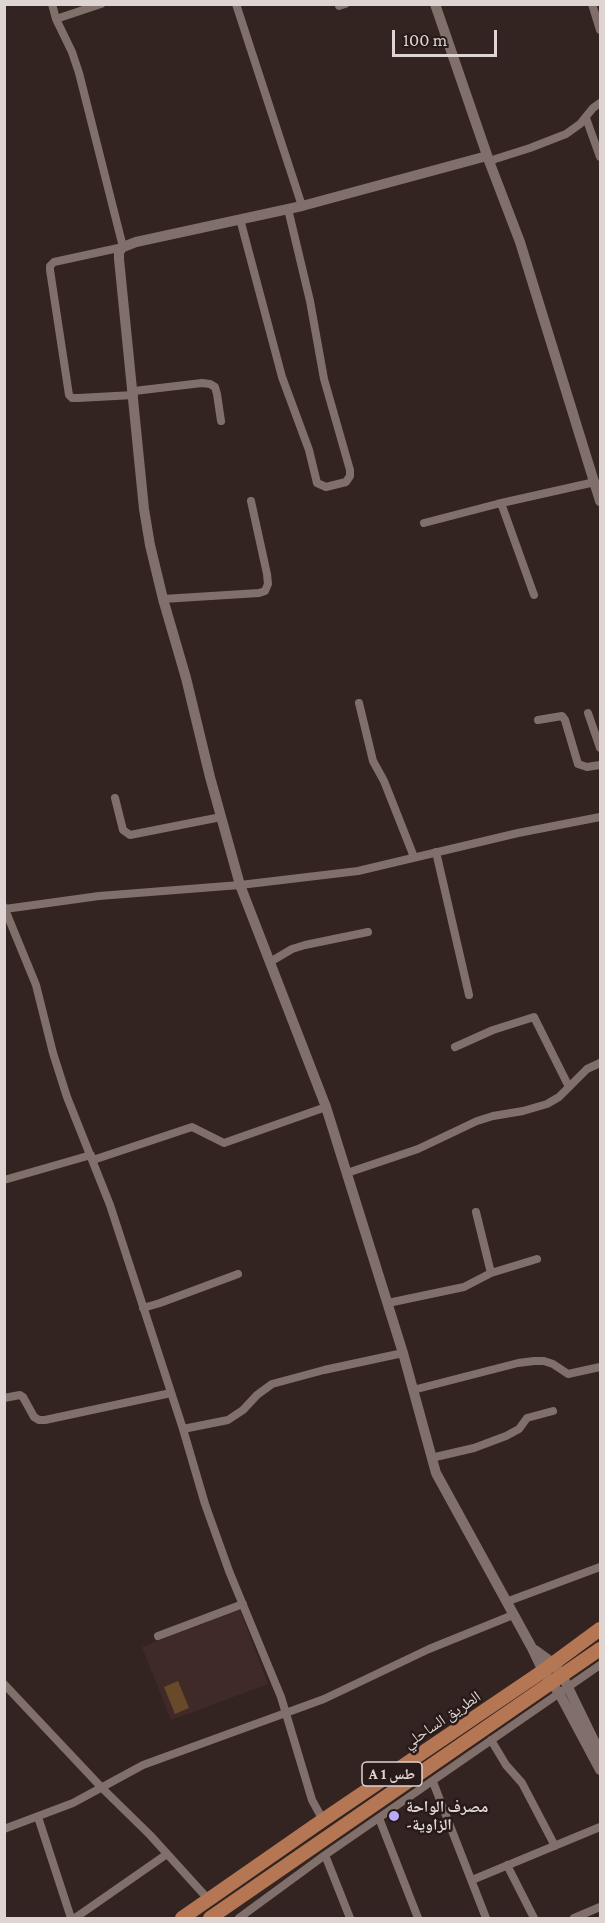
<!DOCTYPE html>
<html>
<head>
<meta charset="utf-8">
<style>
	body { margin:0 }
	#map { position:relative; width:605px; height:1923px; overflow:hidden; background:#332421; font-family:"Crimson Pro",serif }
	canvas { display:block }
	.frame { position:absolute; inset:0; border:6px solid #ded4d2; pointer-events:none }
	.scale { position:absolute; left:392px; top:30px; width:105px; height:27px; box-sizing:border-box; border:3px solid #ded4d2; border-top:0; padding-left:8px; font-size:18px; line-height:21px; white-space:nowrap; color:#ded4d2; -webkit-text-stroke:4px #281a18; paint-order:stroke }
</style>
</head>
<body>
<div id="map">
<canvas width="605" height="1923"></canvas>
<div class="frame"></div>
<div class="scale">100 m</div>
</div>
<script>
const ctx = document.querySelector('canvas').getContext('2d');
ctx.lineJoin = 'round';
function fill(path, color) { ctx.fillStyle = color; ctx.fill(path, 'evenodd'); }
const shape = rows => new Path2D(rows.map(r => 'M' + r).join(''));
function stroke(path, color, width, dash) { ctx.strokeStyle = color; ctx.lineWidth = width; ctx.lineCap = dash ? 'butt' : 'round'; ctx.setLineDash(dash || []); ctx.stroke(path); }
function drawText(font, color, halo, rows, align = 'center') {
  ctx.font = font + ' "Crimson Pro","Noto Naskh Arabic",serif'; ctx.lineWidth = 5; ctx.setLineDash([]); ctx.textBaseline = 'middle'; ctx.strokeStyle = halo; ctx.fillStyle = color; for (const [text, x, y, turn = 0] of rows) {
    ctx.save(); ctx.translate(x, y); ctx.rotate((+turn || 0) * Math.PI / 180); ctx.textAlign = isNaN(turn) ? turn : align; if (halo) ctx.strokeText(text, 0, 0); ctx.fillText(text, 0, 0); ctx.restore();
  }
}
const built = shape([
	[240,1610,268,1684,171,1720,142,1647]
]);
const green = shape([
	[178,1681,189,1708,175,1714,164,1687]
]);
const minor = shape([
	[52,4,56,19],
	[101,4,56,19,72,52,79,73,123,247,54,262,50,266,50,270,69,395,72,398,78,398,134,395],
	[236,4,302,206],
	[592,4,600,30],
	[339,6,345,4],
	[586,118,600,157],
	[489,161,530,148,566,134,580,124,593,108,600,103],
	[240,219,282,377,309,450,317,483,326,487,346,482,350,476,350,470,324,379,310,301,288,209],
	[134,391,202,383,210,384,215,387,217,394,221,421],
	[501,503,534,595],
	[424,523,497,504,595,482],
	[163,599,259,593,265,591,268,584,267,574,251,501],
	[359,703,373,761,384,781,414,857],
	[588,713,600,748],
	[538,720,562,716,565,720,578,764,587,767,600,765],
	[115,798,123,830,130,835,221,817],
	[436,852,469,995],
	[4,907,36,985,53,1053,67,1097,110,1205,183,1429,205,1504,229,1571,281,1697,306,1780,312,1800,323,1820],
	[5,909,99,896,240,885,358,871,518,833,600,817],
	[270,962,292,949,305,945,368,932],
	[455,1047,493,1030,534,1017,569,1087],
	[93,1160,192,1127,224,1143,326,1107],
	[347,1173,418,1149,477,1121,493,1116,523,1111,547,1104,559,1097,587,1069,600,1063],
	[4,1180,91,1155],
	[476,1212,491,1273],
	[388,1303,464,1287,491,1273,537,1259],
	[143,1308,160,1303,238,1274],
	[413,1390,518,1363,534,1361,544,1361,553,1364,568,1374,600,1367],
	[4,1398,20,1395,23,1397,34,1417,39,1420,45,1420,171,1393],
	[183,1429,228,1420,243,1410,257,1395,272,1384,324,1370,403,1353],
	[431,1458,474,1448,506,1436,519,1429,527,1418,553,1411],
	[506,1602,600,1567],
	[158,1636,243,1604],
	[4,1684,102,1788,150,1835,209,1900],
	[491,1740,506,1765,522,1783,555,1846],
	[433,1782,486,1918],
	[38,1817,71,1918],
	[379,1818,418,1918],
	[4,1829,73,1803,143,1765,324,1699,429,1649,513,1615],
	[325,1855,350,1918],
	[507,1865,534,1918],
	[472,1880,600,1827],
	[75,1918,167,1854],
	[239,1918,325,1855,600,1665],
	[574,1918,600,1907]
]);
const tertiary = shape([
	[435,4,489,161,520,242,600,501],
	[487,156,302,206,136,242,123,247,119,252,119,259,144,509,150,545,163,599,186,678,210,777,240,885,326,1107,403,1353,436,1473,532,1648,543,1671,559,1693,600,1770],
	[535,1650,553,1663,562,1675,600,1753]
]);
const trunk = shape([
	[182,1918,323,1820,543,1671,600,1629],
	[210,1918,600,1649]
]);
const markers = [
	[394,1816,6,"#b9abf7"]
];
const shields = [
	[392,1774,60]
];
const shieldNames = [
	["A 1 طس",392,1774]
];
const streetNames = [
	["الطريق الساحلي",442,1720,-34]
];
const poiNames = [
	["مصرف الواحة",406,1807],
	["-الزاوية",406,1825]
];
fill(built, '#402a27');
fill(green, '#684a2a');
stroke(minor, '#816f6c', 8);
stroke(tertiary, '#816f6c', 10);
stroke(trunk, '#b57654', 14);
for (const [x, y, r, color] of markers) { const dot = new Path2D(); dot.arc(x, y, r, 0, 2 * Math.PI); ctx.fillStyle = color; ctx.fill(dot); stroke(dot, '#281a18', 2); }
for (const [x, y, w] of shields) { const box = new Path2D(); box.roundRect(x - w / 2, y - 12, w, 24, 4.5); ctx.fillStyle = '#281a18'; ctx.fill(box); stroke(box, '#ded4d2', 1.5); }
drawText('bold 15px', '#ded4d2', null, shieldNames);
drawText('16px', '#ded4d2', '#281a18', streetNames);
drawText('bold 16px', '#ded4d2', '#281a18', poiNames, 'left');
</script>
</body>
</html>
